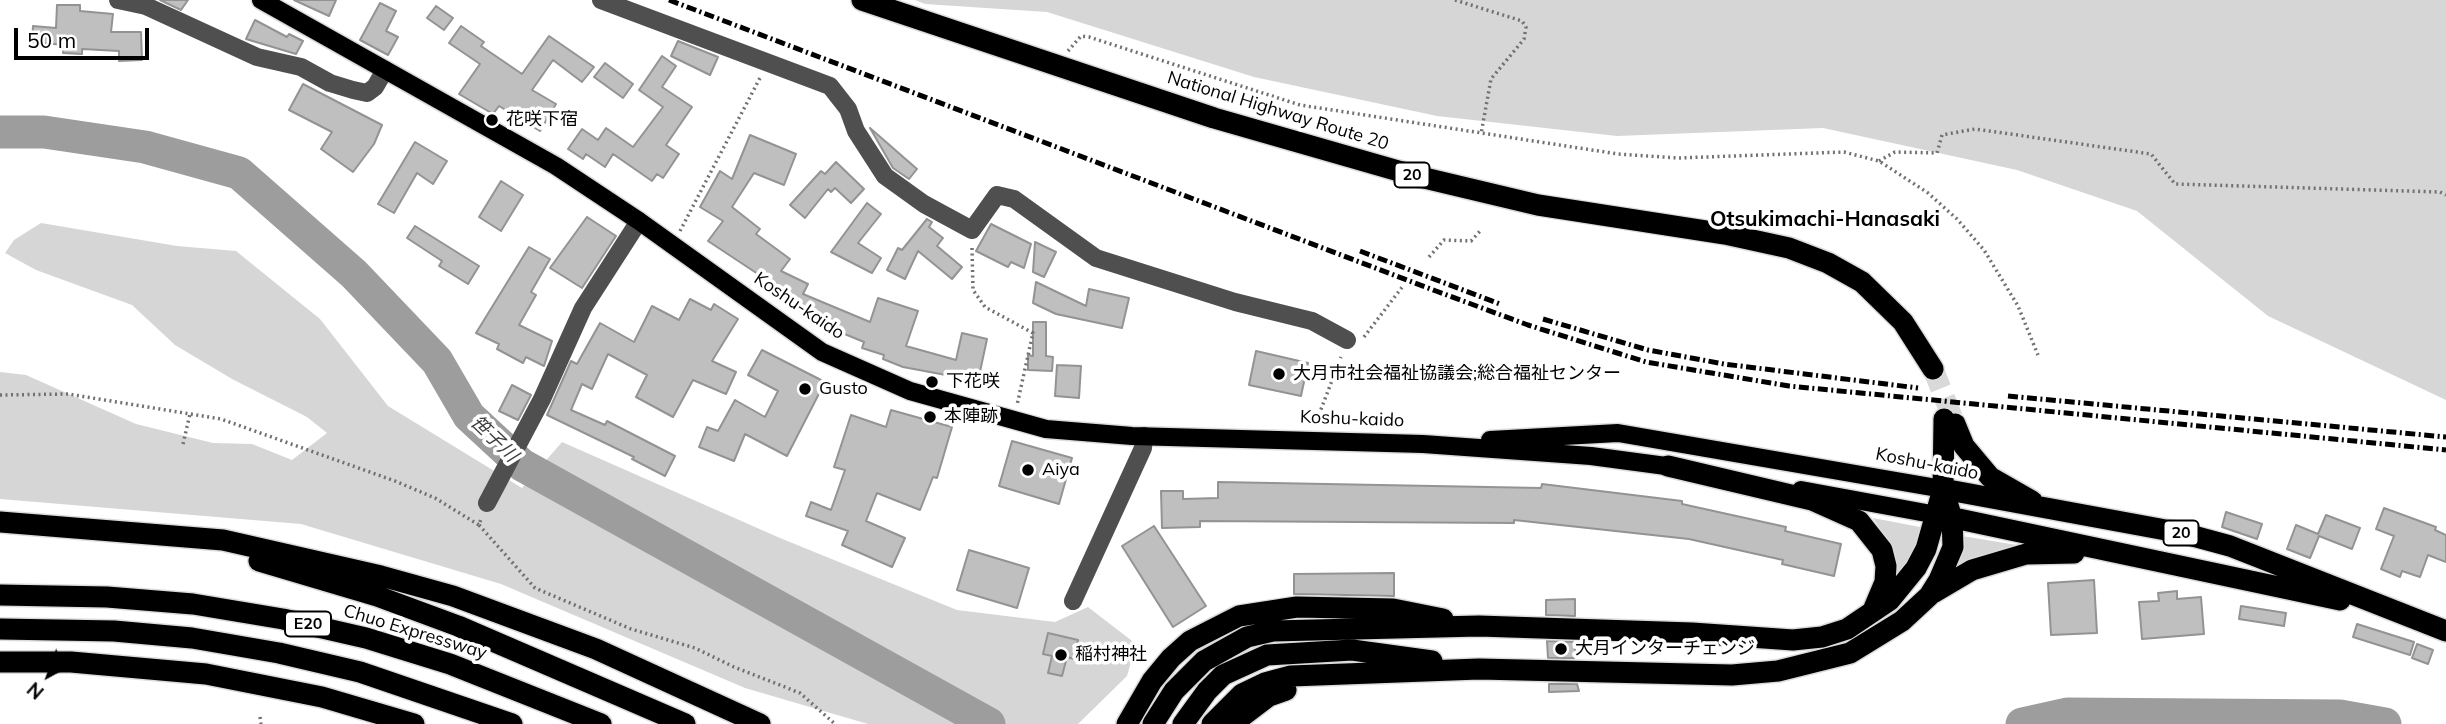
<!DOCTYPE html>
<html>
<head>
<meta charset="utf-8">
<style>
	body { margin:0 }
	#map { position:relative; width:2446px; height:724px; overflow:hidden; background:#fff; font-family:Mulish,sans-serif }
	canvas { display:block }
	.north { position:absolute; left:14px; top:640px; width:70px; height:70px; -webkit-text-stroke:5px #fff; paint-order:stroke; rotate:221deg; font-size:19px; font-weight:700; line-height:28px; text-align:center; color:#000 }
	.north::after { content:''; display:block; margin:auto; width:24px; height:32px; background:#000; clip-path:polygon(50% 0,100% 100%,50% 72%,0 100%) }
	.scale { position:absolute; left:14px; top:28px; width:135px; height:32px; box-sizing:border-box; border:4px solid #000; border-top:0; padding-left:9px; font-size:21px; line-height:24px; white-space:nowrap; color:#000; -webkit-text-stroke:5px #fff; paint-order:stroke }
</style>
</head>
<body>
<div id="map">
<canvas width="2446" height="724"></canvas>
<div class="north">N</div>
<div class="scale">50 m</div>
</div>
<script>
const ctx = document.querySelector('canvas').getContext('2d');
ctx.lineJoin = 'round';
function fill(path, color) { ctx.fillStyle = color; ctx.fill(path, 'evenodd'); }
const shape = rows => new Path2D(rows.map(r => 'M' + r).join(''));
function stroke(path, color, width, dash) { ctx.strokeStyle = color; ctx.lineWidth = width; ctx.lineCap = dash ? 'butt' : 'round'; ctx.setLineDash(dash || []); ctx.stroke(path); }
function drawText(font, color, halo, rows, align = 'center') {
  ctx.font = font + ' Mulish,"Noto Sans JP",sans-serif'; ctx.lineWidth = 7; ctx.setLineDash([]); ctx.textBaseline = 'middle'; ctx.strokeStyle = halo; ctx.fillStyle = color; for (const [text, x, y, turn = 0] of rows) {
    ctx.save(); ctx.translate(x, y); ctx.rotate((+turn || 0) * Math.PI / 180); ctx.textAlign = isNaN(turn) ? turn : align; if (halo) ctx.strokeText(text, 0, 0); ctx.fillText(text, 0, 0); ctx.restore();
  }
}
const green = shape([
	[915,0,2446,0,2446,400,2268,316,2137,211,2017,170,1823,128,1617,136,1437,116,1254,77,1047,12,925,4],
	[41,223,177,246,236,251,320,319,388,406,522,488,562,442,780,538,957,610,1055,622,1088,607,1136,644,1127,676,1078,724,868,724,745,688,501,584,301,524,0,499,0,372,26,375,136,424,213,443,252,444,292,460,327,433,307,417,232,379,175,345,132,305,36,270,5,253,14,240],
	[1873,518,1925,528,1911,562,1895,582,1893,549],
	[1962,536,2017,545,1958,566]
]);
const river = shape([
	[0,132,44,132,145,147,239,173,354,274,437,361,469,416,522,465,989,724],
	[2022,724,2067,714,2340,716,2385,724]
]);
const building = shape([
	[160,0,188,0,181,10,160,0],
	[294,0,336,0,329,16,294,0],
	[380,3,396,11,386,31,398,37,388,55,360,40,380,3],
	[57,5,80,5,80,11,113,14,111,32,141,32,142,60,119,61,119,51,82,49,82,54,63,53,64,45,32,42,33,26,56,28,57,5],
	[436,6,453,18,444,30,427,18,436,6],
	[255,20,287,37,289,34,303,41,296,54,246,39,255,20],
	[461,26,484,42,481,46,522,74,549,36,594,67,582,82,553,60,532,90,556,104,540,131,499,106,493,114,459,94,480,64,449,43,461,26],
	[678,41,718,57,710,75,671,56,678,41],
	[662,56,676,66,662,87,692,107,666,145,679,154,663,178,657,174,652,181,613,154,605,167,586,154,583,159,568,149,582,129,598,140,606,128,633,147,663,107,639,90,662,56],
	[605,63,633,84,623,98,594,77,605,63],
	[303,84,382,125,374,144,353,172,321,149,332,132,289,110,303,84],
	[870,128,917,169,909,179,893,168,870,128],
	[750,135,796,154,784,185,754,173,732,207,760,229,756,234,790,259,781,271,808,284,803,294,870,322,878,298,918,311,906,346,956,360,962,333,987,339,978,381,903,367,883,359,884,355,862,348,864,342,806,318,809,312,773,293,776,286,708,241,723,221,700,207,720,171,732,179,750,135],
	[415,142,447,161,433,184,417,173,394,213,378,204,415,142],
	[836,162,864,189,851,203,835,188,831,192,828,189,805,218,790,205,821,171,825,174,836,162],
	[501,181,523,195,501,231,479,217,501,181],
	[867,203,881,214,858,243,881,258,872,273,831,252,867,203],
	[587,217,616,236,582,288,550,268,587,217],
	[927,219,932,222,929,227,943,238,937,246,962,267,952,279,918,251,905,279,887,270,898,248,902,250,927,219],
	[991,224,1031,244,1024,268,1011,262,1008,267,976,251,991,224],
	[415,226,479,266,468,284,439,266,442,261,407,238,415,226],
	[1035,242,1056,252,1044,277,1033,272,1035,242],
	[529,247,550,259,531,292,536,295,519,325,552,341,544,366,526,357,523,363,497,349,499,344,476,333,529,247],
	[1036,282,1086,306,1089,289,1129,298,1122,328,1056,314,1033,303,1036,282],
	[690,299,711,310,714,304,738,319,712,361,736,372,726,394,693,380,673,417,636,397,647,375,608,354,592,389,582,384,571,410,605,425,607,421,675,456,665,476,632,459,634,457,547,415,571,361,577,364,600,323,634,342,652,306,679,320,690,299],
	[1033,322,1046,322,1046,356,1053,357,1052,371,1028,370,1028,355,1033,356,1033,322],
	[762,350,825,382,787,456,745,434,734,461,699,447,707,427,718,431,735,400,765,417,778,391,748,375,762,350],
	[1256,351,1308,363,1301,396,1249,385,1256,351],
	[1057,365,1081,366,1079,398,1055,396,1057,365],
	[512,385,531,395,518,420,499,411,512,385],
	[891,410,952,427,937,478,933,477,920,510,877,493,866,521,905,538,892,567,842,545,848,531,806,516,811,502,831,510,845,470,834,467,851,415,886,427,891,410],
	[1012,441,1072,458,1059,504,999,486,1012,441],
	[1218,482,1541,488,1542,484,1682,501,1682,504,1786,527,1785,531,1841,544,1834,576,1782,564,1783,560,1689,539,1514,520,1514,523,1200,521,1200,527,1162,528,1161,491,1183,491,1183,499,1218,498,1218,482],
	[2384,508,2436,527,2435,530,2446,535,2446,562,2428,555,2420,577,2402,571,2400,577,2381,569,2394,536,2376,529,2384,508],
	[2226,512,2262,524,2257,539,2222,527,2226,512],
	[2326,515,2360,528,2352,549,2319,536,2310,558,2287,549,2296,525,2318,534,2326,515],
	[1154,526,1206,606,1173,627,1122,546,1154,526],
	[969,550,1029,568,1017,608,957,590,969,550],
	[1394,573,1394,596,1294,594,1294,574,1394,573],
	[2094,580,2097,633,2051,635,2048,583,2094,580],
	[2177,591,2177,599,2201,597,2204,634,2142,639,2139,602,2159,601,2158,593,2177,591],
	[1575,599,1575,616,1546,615,1546,600,1575,599],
	[2241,606,2286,613,2284,626,2239,619,2241,606],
	[2357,624,2414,642,2410,655,2353,637,2357,624],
	[1048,633,1078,640,1074,659,1067,657,1062,676,1048,673,1052,656,1043,654,1048,633],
	[1547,641,1575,642,1575,658,1548,658,1547,641],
	[2417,644,2433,650,2428,664,2412,658,2417,644],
	[1549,684,1577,684,1579,691,1549,692,1549,684]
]);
const highwayTunnel = shape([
	[1933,369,1955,424]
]);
const path = shape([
	[1455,0,1522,21,1526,27,1524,39,1491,79,1481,134],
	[1068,51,1081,36,1089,37,1300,105,1618,154,1678,158,1844,152,1879,161,1928,193,1957,219,1984,250,2018,306,2038,355],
	[1879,161,1895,152,1937,153,1942,135,1975,129,2151,154,2175,184,2440,192,2446,195],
	[680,231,761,76],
	[972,248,973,290,985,307,1033,333,1017,405],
	[1429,257,1444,240,1471,241,1482,229],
	[1364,337,1403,286],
	[0,395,68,394,221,419,395,481,435,498,479,525,481,519],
	[1315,425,1341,357],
	[183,444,190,414],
	[479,525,535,588,631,629,695,648,734,667,800,693,835,724],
	[260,717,261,724]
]);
const minor = shape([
	[118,0,146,6,257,57,301,67,330,83,353,90,367,93,375,87,385,70],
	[601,0,830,86,848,109,856,131,885,176,924,204,972,230,997,195,1014,199,1096,258,1235,302,1312,321,1347,340],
	[487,503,542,399,583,308,639,221],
	[1073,601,1143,448,1144,436]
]);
const major = shape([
	[261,0,556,166,639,221,822,352,910,391,1046,429,1132,436,1423,444,1591,456,1681,468],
	[1490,440,1618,433,1943,489],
	[1801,490,1937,515]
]);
const highway = shape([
	[862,0,1214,118,1416,176,1538,205,1725,234,1789,248,1828,263,1862,282,1903,322,1933,369],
	[1955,424,1964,446,1990,477,2032,501],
	[1668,466,1812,500,1859,521,1882,550,1886,566,1885,582,1874,608],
	[1943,489,2182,533,2230,546,2446,631],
	[1940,515,2340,600],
	[0,522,223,540,381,576,453,596,596,649,760,724],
	[259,561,377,596,458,626,685,724],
	[1933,593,1972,570,2026,554,2074,553],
	[0,595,107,597,193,604,283,619,366,638,450,664,601,724],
	[0,629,114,631,192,638,279,653,360,672,512,724],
	[0,662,71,662,206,674,322,697,414,724],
	[1127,724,1152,681,1171,658,1190,641,1239,616,1297,607,1393,609,1443,619],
	[1153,724,1174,691,1204,661,1247,637,1273,631,1479,626,1692,633,1793,640,1822,637,1847,629,1890,600,1916,568,1926,549,1943,489,1944,419],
	[1183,724,1207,691,1223,675,1267,655,1352,650,1432,661],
	[1212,724,1242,694,1265,683,1291,676,1479,669,1732,675,1778,671,1850,653,1902,621,1929,596,1939,580,1953,547,1952,518,1943,489],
	[1232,724,1269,696,1286,690]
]);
const rail = shape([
	[669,0,1436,291,1528,325,1646,362,1789,386,2446,450],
	[1360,251,1500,304],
	[1543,319,1648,350,1724,364,1918,388],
	[2008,396,2446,437]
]);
const markers = [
	[492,120,7,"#000"],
	[1279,374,7,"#000"],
	[932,382,7,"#000"],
	[805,389,7,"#000"],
	[930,417,7,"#000"],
	[1028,470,7,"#000"],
	[1561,649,7,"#000"],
	[1061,655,7,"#000"]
];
const shields = [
	[1412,175,35],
	[2181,533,35],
	[308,624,46]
];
const shieldNames = [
	["20",1412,175],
	["20",2181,533],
	["E20",308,624]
];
const streetNames = [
	["National Highway Route 20",1278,111,17],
	["Koshu-kaido",799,306,34],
	["Koshu-kaido",1352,419,2],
	["Koshu-kaido",1927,464,11],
	["Chuo Expressway",415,632,17]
];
const poiNames = [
	["花咲下宿",506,120],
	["大月市社会福祉協議会;総合福祉センター",1293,374],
	["下花咲",946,382],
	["Gusto",819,389],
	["本陣跡",944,417],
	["Aiya",1042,470],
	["大月インターチェンジ",1575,649],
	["稲村神社",1075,655]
];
const waterNames = [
	["笹子川",494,439,44]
];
const quarterNames = [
	["Otsukimachi-Hanasaki",1825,220]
];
fill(green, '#d6d6d6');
stroke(river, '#9d9d9d', 33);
fill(building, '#bfbfbf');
stroke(building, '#939393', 2);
stroke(highwayTunnel, '#d9d9d9', 21, [21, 10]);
stroke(major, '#dbdbdb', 21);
stroke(highway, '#dbdbdb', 24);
stroke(path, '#717171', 3.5, [2, 3.5]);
stroke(minor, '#4f4f4f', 18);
stroke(major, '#000', 18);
stroke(highway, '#000', 21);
stroke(rail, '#000', 5, [10, 3.5, 2, 3.5]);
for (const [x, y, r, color] of markers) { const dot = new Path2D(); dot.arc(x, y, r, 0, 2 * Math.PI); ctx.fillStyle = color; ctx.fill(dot); stroke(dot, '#fff', 2.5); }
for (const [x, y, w] of shields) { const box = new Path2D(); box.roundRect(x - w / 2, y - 12.5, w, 25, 5); ctx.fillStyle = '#fff'; ctx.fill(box); stroke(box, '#000', 2); }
drawText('bold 16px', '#000', null, shieldNames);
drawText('18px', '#000', '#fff', streetNames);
drawText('18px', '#000', '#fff', poiNames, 'left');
drawText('italic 19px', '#3e3e3e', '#fff', waterNames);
drawText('bold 21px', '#000', '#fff', quarterNames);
</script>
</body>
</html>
